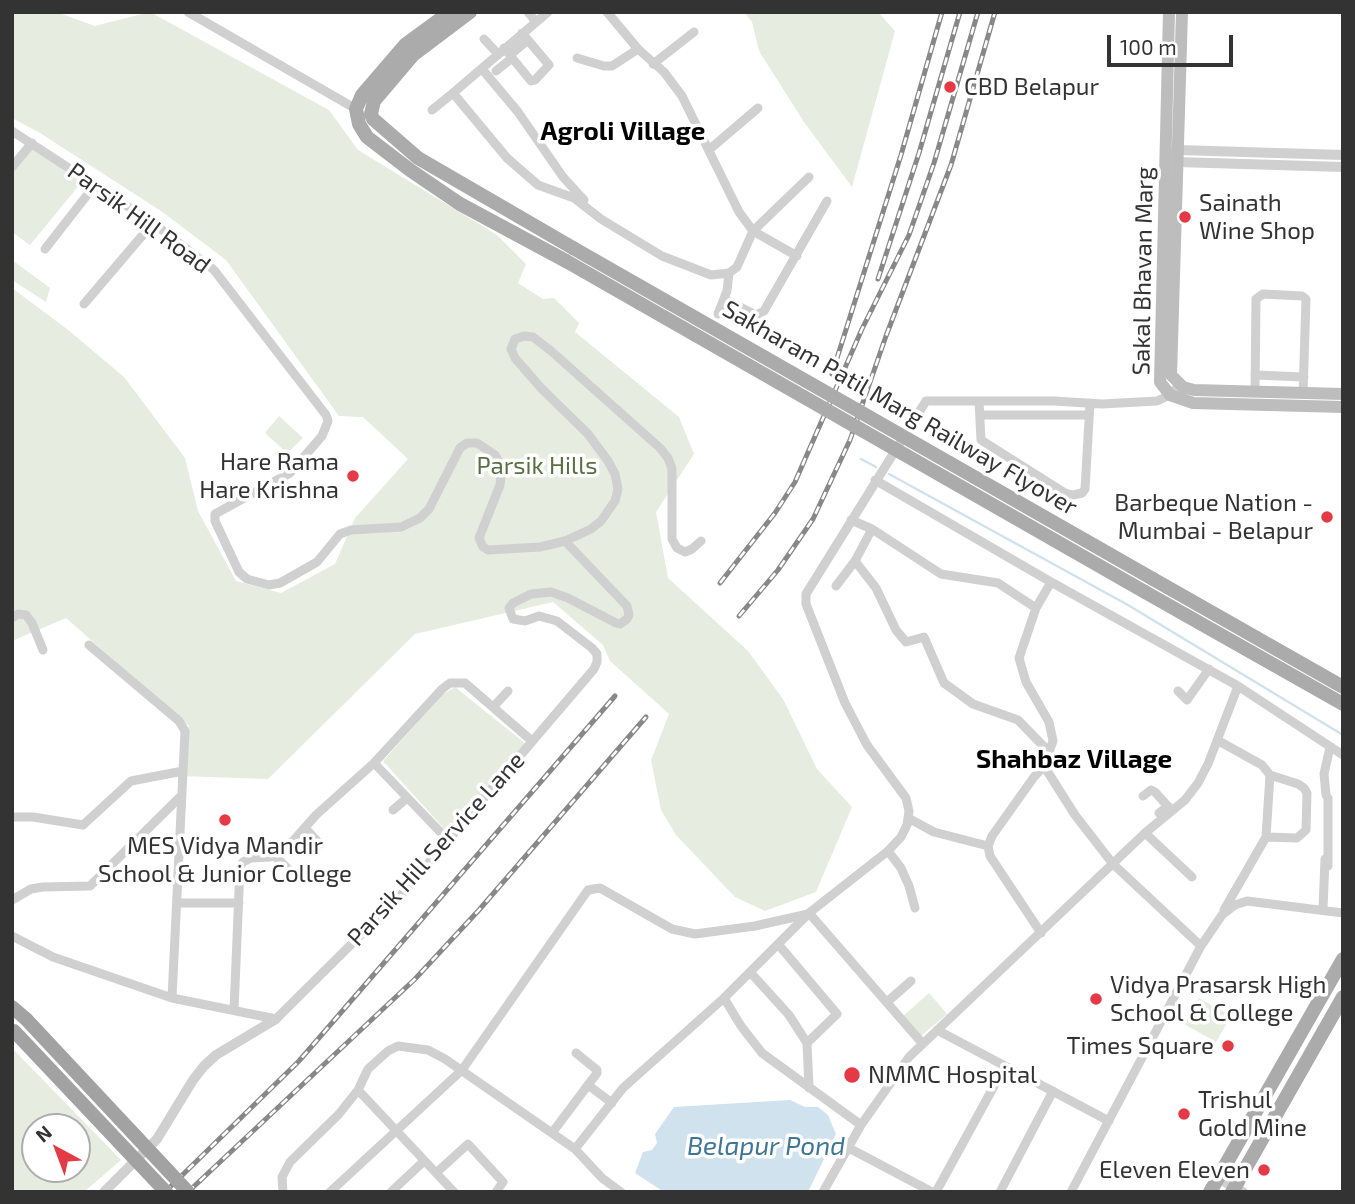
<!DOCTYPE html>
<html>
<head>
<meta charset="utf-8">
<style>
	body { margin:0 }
	#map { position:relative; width:1355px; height:1204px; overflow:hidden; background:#fff; font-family:"Exo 2",sans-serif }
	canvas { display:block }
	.frame { position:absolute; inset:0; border:14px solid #333; pointer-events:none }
	.north { position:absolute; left:21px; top:1113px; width:70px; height:70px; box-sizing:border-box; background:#fff; border:2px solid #adadad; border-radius:50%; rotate:319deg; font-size:19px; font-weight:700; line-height:28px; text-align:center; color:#333 }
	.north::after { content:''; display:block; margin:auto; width:24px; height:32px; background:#e63946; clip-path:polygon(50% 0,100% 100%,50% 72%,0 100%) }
	.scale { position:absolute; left:1107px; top:35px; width:126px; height:32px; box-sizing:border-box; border:4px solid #333; border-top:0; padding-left:9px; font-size:21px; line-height:24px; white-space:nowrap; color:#333; -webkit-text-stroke:5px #fff; paint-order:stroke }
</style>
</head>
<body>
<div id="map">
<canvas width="1355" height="1204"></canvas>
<div class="frame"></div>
<div class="north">N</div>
<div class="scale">100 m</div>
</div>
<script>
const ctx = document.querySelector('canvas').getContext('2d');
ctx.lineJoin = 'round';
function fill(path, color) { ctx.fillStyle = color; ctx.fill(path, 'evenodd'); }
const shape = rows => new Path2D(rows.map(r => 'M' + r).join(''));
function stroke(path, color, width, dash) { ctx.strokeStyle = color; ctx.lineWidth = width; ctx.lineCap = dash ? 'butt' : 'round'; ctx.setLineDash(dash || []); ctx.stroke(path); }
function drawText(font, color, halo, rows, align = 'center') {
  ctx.font = font + ' "Exo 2",sans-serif'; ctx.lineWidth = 7; ctx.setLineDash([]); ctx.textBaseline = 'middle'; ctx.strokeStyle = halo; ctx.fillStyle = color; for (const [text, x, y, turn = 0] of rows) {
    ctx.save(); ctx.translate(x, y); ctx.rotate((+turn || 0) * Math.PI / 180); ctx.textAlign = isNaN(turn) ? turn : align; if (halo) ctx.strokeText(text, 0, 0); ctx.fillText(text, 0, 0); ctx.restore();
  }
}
const green = shape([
	[12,12,56,12,95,26,150,12,329,110,358,150,497,235,526,264,518,283,543,299,554,298,579,323,575,332,679,417,694,454,656,512,668,578,748,651,783,699,817,769,852,807,816,892,765,911,735,897,676,835,661,810,651,760,669,714,610,661,603,645,553,602,415,634,268,779,179,776,189,726,66,618,12,641,12,288,67,329,124,377,185,458,198,511,236,581,281,593,335,564,355,518,408,459,363,417,339,416,226,260,161,211,40,133,12,118],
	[744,12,878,12,895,31,852,187,804,122,759,51,752,22],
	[32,143,85,178,30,245,12,232,12,167],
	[12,260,50,288,46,302,12,280],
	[279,416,303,438,287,453,265,433],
	[455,687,526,744,448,833,383,761,443,694],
	[929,993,947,1014,921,1036,903,1016],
	[1199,998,1231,1016,1216,1042,1184,1024],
	[12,1048,121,1160,84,1192,12,1192],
	[77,1127,77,1169,35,1169,35,1127]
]);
const water = shape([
	[790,1100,805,1107,818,1107,828,1115,836,1134,808,1192,664,1192,635,1173,643,1152,652,1150,657,1143,655,1134,674,1107]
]);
const stream = shape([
	[861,459,876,467],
	[889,474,1128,605,1343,735]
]);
const minor = shape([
	[188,12,356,109],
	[528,12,536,22],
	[548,12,453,93,507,158,538,185,574,198,601,219,662,256,711,275,729,273],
	[607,12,638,49,664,72,682,96,739,212,753,231,737,267,729,273,727,291,718,314],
	[484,39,498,54],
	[504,48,531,81,535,80,549,65,522,33],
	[510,55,528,40],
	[577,58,604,66,612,66,638,49],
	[653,64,694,32],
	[482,69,518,112,563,177,584,200],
	[496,71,512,58],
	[432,110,453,93],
	[12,131,153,223,214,270,326,415,328,421,322,436,290,473,215,514,215,521,239,572,247,579,269,585,280,583,317,562,340,534,351,530,401,527,420,518,429,509,460,448,467,443,477,443,495,455,502,468,500,485,479,538,483,547,488,550,540,547,565,541,591,529,601,521,615,501,618,489,615,474,608,461,588,434,541,388,515,358,511,349,515,339,524,336,533,337,550,350,660,448,668,458,672,469,672,539,677,548,685,552,692,549,701,541],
	[710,149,758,108],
	[12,167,32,143],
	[45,249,95,185],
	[797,256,753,231,809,177],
	[724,299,756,315,764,311,827,201],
	[84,304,153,223],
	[1255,375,1304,377],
	[1255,392,1256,299,1263,294,1302,296,1306,299,1303,393],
	[979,401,981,440,1065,493,1073,495,1082,493,1085,489,1090,403],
	[980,415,1089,415],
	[875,480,1051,582,1238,686,1343,755],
	[851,520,872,529,941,574,998,583,1036,608],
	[872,529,855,561,876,588,896,630,906,642,924,637,944,683,973,704,1018,720,1050,753],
	[836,586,855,561],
	[12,618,18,614,26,615,32,623,43,650],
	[89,645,179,721,185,731,183,771],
	[1178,691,1187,700,1209,669],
	[494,706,508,691],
	[1217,740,1262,765,1270,775,1266,837,1224,910],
	[374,763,449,841],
	[1044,766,1053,741,1049,722,1026,682,1019,658,1036,608,1051,582],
	[1143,796,1151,790,1155,792,1172,811],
	[393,810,407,798],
	[1159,813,1168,806],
	[12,817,33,817,83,825,131,781,183,771,172,998],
	[908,818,934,832,988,846],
	[306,829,320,844],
	[1145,833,1192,877],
	[1266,837,1297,838,1306,830,1307,793,1304,788,1298,784,1270,775],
	[888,851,901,868,909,886,915,908],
	[274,855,291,872],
	[1328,866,1328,798,1326,795,1324,774,1330,747],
	[12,900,31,889,43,887,90,886,182,795],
	[177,903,239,903],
	[1323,909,1325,859],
	[809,913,922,1043],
	[1041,933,990,856,988,846,992,836,1034,777,1044,766,1075,815,1113,864,1201,946],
	[12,936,53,957,172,998,276,1019,402,894,594,669,597,662,597,654,592,648,557,621,539,616,525,621,513,619,509,608,513,603,531,594,551,592,568,598,616,623,620,624,627,619,629,615,627,606,565,541],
	[778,944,837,1014,807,1043],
	[750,972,789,1015,807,1043,809,1088],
	[724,998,741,1026,762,1053,861,1125],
	[887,1002,911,981],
	[234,1010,240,867,243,862,251,858,270,857,293,841,316,815,374,763,442,689,450,683,465,683,532,741],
	[937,1030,1109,1121],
	[588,1085,612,1103],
	[358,1090,454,1192],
	[552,1133,597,1073,597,1070,576,1053],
	[847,1147,932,1192],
	[575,1149,623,1088,724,998,809,913,888,851,901,837,907,825,909,811,906,798,867,745,845,703,806,604,806,594,926,401,1054,401,1102,404,1157,401,1170,395,1180,384],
	[436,1173,468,1144,503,1182,496,1192],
	[283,1192,282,1177,290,1162,339,1114,358,1090,368,1069,388,1051,398,1046,428,1050,445,1059,575,1149,602,1178,621,1192],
	[330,1192,462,1070,588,890,600,888,672,929,695,934,755,926,808,914],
	[391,1192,424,1161],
	[823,1192,861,1125,909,1057,1145,833,1185,800,1198,783,1208,764,1238,686],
	[936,1192,1005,1066],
	[1000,1192,1053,1091],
	[1071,1192,1201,946,1222,915,1235,905,1247,901,1343,913]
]);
const tertiary = shape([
	[1171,153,1178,150,1343,155],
	[1171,159,1177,162,1343,167],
	[1218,1178,1243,1192],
	[104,1192,157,1139,193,1080,204,1066,216,1055,276,1019]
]);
const secondary = shape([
	[1169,12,1160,382,1170,395,1193,403,1343,407],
	[1182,12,1171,375,1183,387,1194,390,1343,394]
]);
const primary = shape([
	[450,12,405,45,362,95,356,109,359,124,367,137,410,170,460,204,566,261],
	[470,12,413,55,374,101,371,114,373,119,418,158,573,248],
	[1153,579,1343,687],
	[1145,592,1343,704],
	[1210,1192,1343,959],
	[1232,1192,1343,997]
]);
const trunk = shape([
	[12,1007,26,1019]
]);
const rail = shape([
	[878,279,919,153,960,12],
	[832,374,901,155,942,12],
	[720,583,775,513,795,482,862,329,909,235,934,163,978,12],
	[739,616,778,570,813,519,850,440,886,336,951,165,995,12],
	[165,1192,299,1061,615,696],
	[188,1192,415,979,479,910,646,717]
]);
const primaryBridge = shape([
	[573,248,1153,579],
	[566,261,1145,592]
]);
const trunkBridge = shape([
	[26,1019,188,1192],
	[14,1031,166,1192]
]);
const markers = [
	[950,87,7,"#e63946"],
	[1185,217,7,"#e63946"],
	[353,476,7,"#e63946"],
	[1327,517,7,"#e63946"],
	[225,820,7,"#e63946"],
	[1096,999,7,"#e63946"],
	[1228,1046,7,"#e63946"],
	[852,1075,9,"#e63946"],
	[1184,1114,7,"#e63946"],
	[1264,1170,7,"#e63946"]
];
const poiNames = [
	["CBD Belapur",964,87],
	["Sainath",1199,203],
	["Wine Shop",1199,231],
	["Hare Rama",339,462,"right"],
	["Hare Krishna",339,490,"right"],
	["Barbeque Nation -",1313,503,"right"],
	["Mumbai - Belapur",1313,531,"right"],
	["MES Vidya Mandir",225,846,"center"],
	["School & Junior College",225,874,"center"],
	["Vidya Prasarsk High",1110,985],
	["School & College",1110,1013],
	["Times Square",1214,1046,"right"],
	["NMMC Hospital",868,1075],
	["Trishul",1198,1100],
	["Gold Mine",1198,1128],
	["Eleven Eleven",1250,1170,"right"]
];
const streetNames = [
	["Parsik Hill Road",139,218,36],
	["Sakal Bhavan Marg",1143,271,-89],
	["Sakharam Patil Marg Railway Flyover",900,408,30],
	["Parsik Hill Service Lane",436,849,-48]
];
const parkNames = [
	["Parsik Hills",537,466]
];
const neighbourhoodNames = [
	["Agroli Village",623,131],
	["Shahbaz Village",1074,759]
];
const waterNames = [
	["Belapur Pond",766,1146]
];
fill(green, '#e6ecdf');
fill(water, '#cfe2ee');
stroke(stream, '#cfe2ee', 2.5);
stroke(minor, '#d0d0d0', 9);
stroke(tertiary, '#d0d0d0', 10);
stroke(secondary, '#bdbdbd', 12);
stroke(primary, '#ababab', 14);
stroke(trunk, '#a2a2a2', 14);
stroke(rail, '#888', 5);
stroke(rail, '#fff', 2.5, [8]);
stroke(primaryBridge, '#ababab', 14);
stroke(trunkBridge, '#a2a2a2', 14);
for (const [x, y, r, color] of markers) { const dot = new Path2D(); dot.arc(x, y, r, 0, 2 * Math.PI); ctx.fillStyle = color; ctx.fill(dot); stroke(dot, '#fff', 2.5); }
drawText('24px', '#333', '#fff', poiNames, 'left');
drawText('24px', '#333', '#fff', streetNames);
drawText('24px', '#56703f', '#fff', parkNames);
drawText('bold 26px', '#000', '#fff', neighbourhoodNames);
drawText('italic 26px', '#3f7597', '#fff', waterNames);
</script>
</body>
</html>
